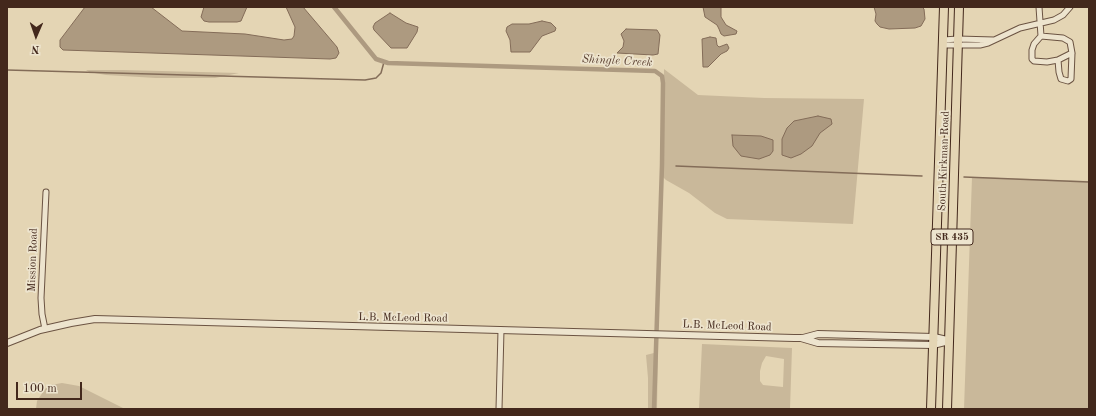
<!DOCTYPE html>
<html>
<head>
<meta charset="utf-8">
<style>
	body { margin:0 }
	#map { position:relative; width:1096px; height:416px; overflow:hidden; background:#e4d5b4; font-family:"Old Standard TT",serif }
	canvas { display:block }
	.frame { position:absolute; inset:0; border:8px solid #43281c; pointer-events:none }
	.north { position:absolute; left:16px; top:16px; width:40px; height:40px; -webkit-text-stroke:3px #ede4ce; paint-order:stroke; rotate:182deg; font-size:11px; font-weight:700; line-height:16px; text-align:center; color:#43281c }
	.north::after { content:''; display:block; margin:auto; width:14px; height:18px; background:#43281c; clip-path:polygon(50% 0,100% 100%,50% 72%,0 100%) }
	.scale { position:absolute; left:16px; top:382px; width:66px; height:18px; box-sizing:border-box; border:2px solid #43281c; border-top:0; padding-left:5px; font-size:12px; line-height:14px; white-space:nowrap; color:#43281c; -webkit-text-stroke:3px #ede4ce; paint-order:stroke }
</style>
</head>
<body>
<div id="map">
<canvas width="1096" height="416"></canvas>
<div class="frame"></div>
<div class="north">N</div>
<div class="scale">100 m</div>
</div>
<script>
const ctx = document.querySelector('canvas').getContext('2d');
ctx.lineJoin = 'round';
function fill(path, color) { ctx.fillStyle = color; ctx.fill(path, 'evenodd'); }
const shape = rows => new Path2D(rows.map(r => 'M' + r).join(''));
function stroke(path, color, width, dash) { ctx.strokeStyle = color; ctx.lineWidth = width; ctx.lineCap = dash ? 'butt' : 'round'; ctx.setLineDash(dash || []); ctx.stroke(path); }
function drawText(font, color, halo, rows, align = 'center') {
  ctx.font = font + ' "Old Standard TT",serif'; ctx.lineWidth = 3.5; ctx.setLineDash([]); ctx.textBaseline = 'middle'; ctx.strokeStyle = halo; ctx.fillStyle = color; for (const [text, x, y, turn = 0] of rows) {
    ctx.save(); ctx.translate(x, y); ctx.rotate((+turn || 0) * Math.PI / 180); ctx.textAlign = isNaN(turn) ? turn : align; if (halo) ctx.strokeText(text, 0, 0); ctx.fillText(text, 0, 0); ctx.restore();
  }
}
const green = shape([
	[664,69,698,95,764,98,864,99,853,224,727,219,715,213,689,193,666,180,663,177],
	[86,70,123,70,239,73,215,78,156,78,106,75,89,72],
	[972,177,1089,181,1089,409,964,409],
	[702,344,792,348,790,409,699,409],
	[766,356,784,359,783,387,763,385,760,381,760,371,762,363],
	[658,352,657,409,648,409,648,378,646,355],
	[62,383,79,386,125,409,36,409,37,401,45,389,51,385]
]);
const water = shape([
	[85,7,151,7,182,31,245,34,284,40,292,39,294,36,295,27,286,7,303,7,337,47,339,53,336,58,330,59,63,50,60,47,60,40,85,7],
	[204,7,247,7,241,21,237,22,209,22,204,21,201,17,204,7],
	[703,7,721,7,721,17,726,25,737,31,736,34,724,36,721,34,719,29,717,25,705,17,703,7],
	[874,7,922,7,924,9,925,19,921,26,915,28,889,29,880,27,877,24,875,21,876,14,874,7],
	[390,13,406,23,418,27,417,32,407,48,391,48,374,30,373,27,375,23,390,13],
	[542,21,551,23,556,28,555,31,542,36,530,52,511,52,510,40,506,31,507,27,512,24,529,24,542,21],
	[626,29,657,30,660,35,658,54,653,55,617,53,623,47,624,41,621,34,626,29],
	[710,37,716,38,717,45,719,47,727,44,729,48,727,51,721,54,708,67,703,67,702,39,710,37],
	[818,116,831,119,832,124,820,133,812,146,801,154,791,158,782,155,782,139,787,128,794,121,818,116],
	[732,135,761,136,773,140,773,151,770,155,759,159,741,156,733,146,732,135]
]);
const stream = shape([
	[7,70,365,80,376,78,381,73,384,62],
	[676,166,922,176],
	[964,177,1089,182]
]);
const canal = shape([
	[334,7,376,59,388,63,655,71,662,76,663,83,662,165,654,409]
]);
const minor = shape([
	[1039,7,1041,36,1063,38,1070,42,1072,53,1071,79,1068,81,1061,79,1059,72,1058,60],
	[1041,36,1034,44,1032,50,1032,59,1034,61,1047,62,1058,60,1072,53],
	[943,40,958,39,994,40],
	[943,45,980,45,988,43,1020,28,1054,20,1063,15,1070,7],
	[45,329,42,314,41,298,46,192],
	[499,409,501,330]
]);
const tertiary = shape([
	[803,338,818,334,934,337,947,340],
	[7,343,40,330,71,323,95,319,794,338,801,338,818,343,933,345,949,341]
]);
const primary = shape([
	[931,409,944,7],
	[947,409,959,7]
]);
const shields = [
	[952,237,42]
];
const shieldNames = [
	["SR 435",952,237]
];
const streetNames = [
	["South Kirkman Road",944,161,-88],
	["Mission Road",33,260,-88],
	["L.B. McLeod Road",403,318,1],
	["L.B. McLeod Road",727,326,2]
];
const waterNames = [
	["Shingle Creek",617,61,3]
];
fill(green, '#c9b89a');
fill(water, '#ad9a80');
stroke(water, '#836c58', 1);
stroke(stream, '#836c58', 1.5);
stroke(canal, '#ad9a80', 4.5);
stroke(minor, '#6b5342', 7);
stroke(tertiary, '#6b5342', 8);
stroke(primary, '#43281c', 10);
stroke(minor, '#ede4ce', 5);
stroke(tertiary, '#ede4ce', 6);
stroke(primary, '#e4d5b4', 8);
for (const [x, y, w] of shields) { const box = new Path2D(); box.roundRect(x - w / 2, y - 8, w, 16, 3); ctx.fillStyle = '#ede4ce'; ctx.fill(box); stroke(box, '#43281c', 1); }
drawText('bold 10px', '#43281c', null, shieldNames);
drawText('11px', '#43281c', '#ede4ce', streetNames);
drawText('italic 12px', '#5e4435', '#ede4ce', waterNames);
</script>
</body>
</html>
